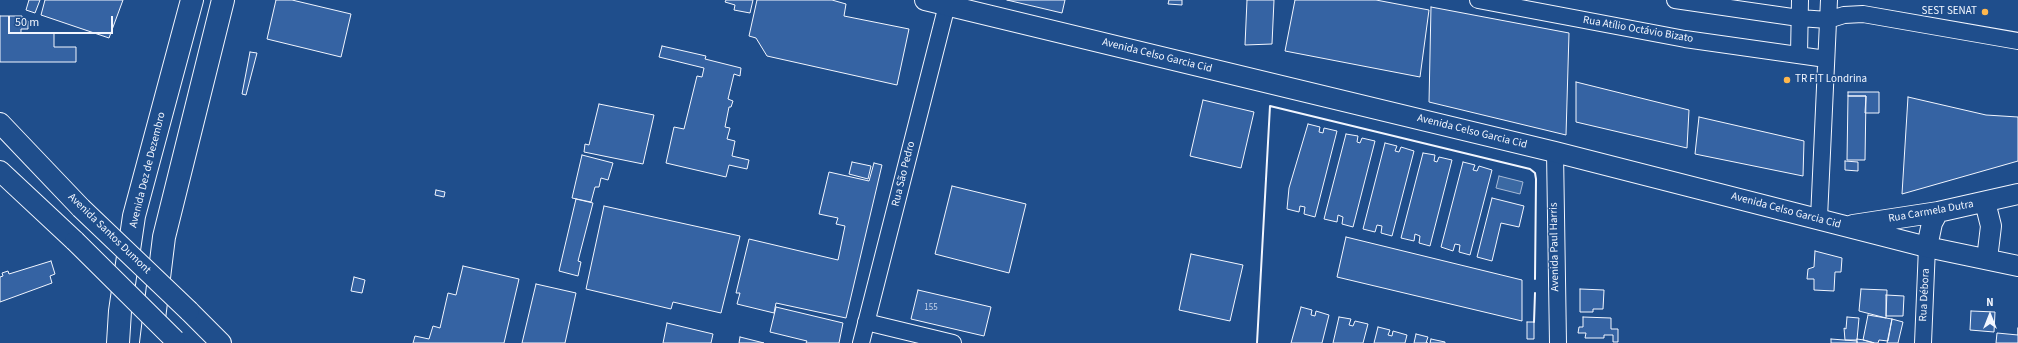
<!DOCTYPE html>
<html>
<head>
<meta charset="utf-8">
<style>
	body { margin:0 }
	#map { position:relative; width:2018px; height:343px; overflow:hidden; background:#1f4e8c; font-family:"Source Sans 3",sans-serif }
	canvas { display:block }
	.north { position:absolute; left:1970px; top:295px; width:40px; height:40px; -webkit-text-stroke:3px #1f4e8c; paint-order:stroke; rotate:0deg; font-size:11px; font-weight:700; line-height:16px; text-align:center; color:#f2f6ff }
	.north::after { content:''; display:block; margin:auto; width:14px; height:18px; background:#f2f6ff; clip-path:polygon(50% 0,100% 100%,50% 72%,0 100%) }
	.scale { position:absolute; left:8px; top:16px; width:105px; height:18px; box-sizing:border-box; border:2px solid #f2f6ff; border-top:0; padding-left:5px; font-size:12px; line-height:14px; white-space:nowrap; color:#f2f6ff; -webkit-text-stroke:3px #1f4e8c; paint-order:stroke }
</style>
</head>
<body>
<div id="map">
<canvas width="2018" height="343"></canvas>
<div class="north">N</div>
<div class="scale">50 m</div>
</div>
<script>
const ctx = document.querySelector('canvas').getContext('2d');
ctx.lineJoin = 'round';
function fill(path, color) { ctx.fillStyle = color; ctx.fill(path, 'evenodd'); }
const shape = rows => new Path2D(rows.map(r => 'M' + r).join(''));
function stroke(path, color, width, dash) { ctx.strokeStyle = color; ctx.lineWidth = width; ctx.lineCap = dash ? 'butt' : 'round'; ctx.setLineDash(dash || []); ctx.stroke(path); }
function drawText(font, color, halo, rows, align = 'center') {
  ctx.font = font + ' "Source Sans 3",sans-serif'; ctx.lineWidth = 3; ctx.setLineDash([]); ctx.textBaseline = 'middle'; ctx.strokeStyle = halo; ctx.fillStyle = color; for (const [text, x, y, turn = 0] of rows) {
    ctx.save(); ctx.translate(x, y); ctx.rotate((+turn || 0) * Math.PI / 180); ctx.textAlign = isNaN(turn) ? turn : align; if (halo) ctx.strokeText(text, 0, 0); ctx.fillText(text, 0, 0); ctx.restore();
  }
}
const water = shape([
	[1499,176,1523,182,1520,194,1496,188,1499,176]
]);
const building = shape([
	[29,0,40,0,35,13,26,10,29,0],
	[45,0,123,0,109,38,41,15,45,0],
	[276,0,292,0,351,14,341,57,267,39,276,0],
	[726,0,753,0,750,13,734,10,735,5,725,2,726,0],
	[757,0,832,0,846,4,844,16,909,29,897,85,767,56,756,38,749,36,757,0],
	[1007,0,1065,0,1062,13,1007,0],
	[1169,0,1182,0,1182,5,1168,4,1169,0],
	[1247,0,1274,0,1272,44,1245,45,1247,0],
	[1295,0,1376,0,1429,10,1420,77,1285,51,1295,0],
	[1431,7,1569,33,1566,135,1429,102,1431,7],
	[0,16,22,16,22,21,28,21,28,29,21,29,21,33,54,33,54,47,76,47,76,62,0,62,0,16],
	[662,46,706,56,705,59,741,68,740,76,734,74,728,99,733,101,731,107,729,107,725,127,730,128,727,139,735,141,732,156,749,160,747,169,729,165,726,177,666,163,674,127,684,129,697,76,702,77,704,68,659,57,662,46],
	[250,52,257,53,246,95,242,94,250,52],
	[1576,82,1689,110,1687,148,1576,122,1576,82],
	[1848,92,1879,92,1879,113,1865,113,1866,96,1848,96,1848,92],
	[1848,96,1866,96,1865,160,1847,160,1848,96],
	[1908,97,1986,115,2018,117,2018,161,1902,194,1908,97],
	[1203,100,1254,112,1241,168,1190,156,1203,100],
	[599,104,654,115,643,164,584,152,585,144,589,145,599,104],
	[1699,117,1804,141,1803,176,1695,154,1699,117],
	[1308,124,1320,127,1319,132,1323,133,1324,128,1337,131,1315,217,1304,214,1305,207,1300,206,1299,212,1287,209,1289,188,1308,124],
	[1346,134,1358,136,1357,142,1360,143,1362,138,1375,141,1353,227,1342,224,1343,217,1338,215,1337,222,1324,219,1346,134],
	[1385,143,1397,146,1395,151,1399,152,1401,147,1414,151,1392,236,1381,233,1382,226,1377,225,1375,232,1363,229,1385,143],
	[1423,153,1435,155,1434,161,1437,162,1439,157,1452,160,1430,246,1419,243,1420,236,1415,234,1414,241,1401,238,1423,153],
	[582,155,613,163,608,180,601,178,599,187,595,187,591,202,572,198,582,155],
	[1845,161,1858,162,1858,171,1845,170,1845,161],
	[852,162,871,166,868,179,849,174,852,162],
	[1463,162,1475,165,1473,170,1477,171,1479,166,1492,170,1470,255,1459,252,1460,245,1455,244,1453,251,1441,247,1463,162],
	[874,163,882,165,846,318,776,303,774,313,737,304,740,293,736,293,749,239,838,260,845,226,836,224,838,218,819,214,829,172,869,181,874,163],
	[952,186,1026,204,1009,273,935,254,952,186],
	[436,190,445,192,444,197,435,195,436,190],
	[1492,198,1524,206,1519,227,1501,223,1492,261,1477,257,1492,198],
	[576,199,593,203,578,261,581,262,578,276,559,271,576,199],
	[604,206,740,236,721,313,673,302,671,309,586,289,604,206],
	[1346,237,1522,280,1522,321,1337,277,1346,237],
	[1815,251,1842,258,1841,272,1835,272,1834,291,1814,290,1814,279,1807,279,1808,269,1814,267,1815,251],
	[1191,254,1243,265,1230,321,1179,310,1191,254],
	[51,261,55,274,50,276,52,283,0,302,0,277,3,276,2,273,8,271,9,274,51,261],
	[463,266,519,279,504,343,413,343,415,336,429,339,433,326,440,328,448,293,456,295,463,266],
	[354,277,365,280,362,293,351,291,354,277],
	[536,284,576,293,565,343,522,343,536,284],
	[1580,289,1604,290,1603,309,1593,309,1593,312,1580,312,1580,289],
	[1861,289,1887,290,1886,318,1859,311,1861,289],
	[918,290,991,307,984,336,911,319,918,290],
	[1886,295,1904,296,1903,316,1886,316,1886,295],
	[776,307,843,323,839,343,806,343,807,341,770,332,776,307],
	[1301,307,1312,310,1311,315,1315,316,1316,311,1329,315,1322,343,1291,343,1301,307],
	[1971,311,1995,312,1994,332,1970,330,1971,311],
	[1868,315,1892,319,1888,341,1879,340,1878,343,1875,343,1863,340,1868,315],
	[1339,317,1351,319,1349,325,1353,326,1355,321,1368,324,1363,343,1333,343,1339,317],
	[1583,317,1611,318,1611,329,1618,329,1618,342,1613,342,1613,335,1604,335,1604,338,1585,338,1586,333,1578,333,1579,327,1583,327,1583,317],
	[1847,317,1859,318,1857,340,1845,340,1844,328,1846,329,1847,317],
	[1892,319,1903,322,1898,343,1887,343,1892,319],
	[1527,322,1534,322,1534,339,1527,339,1527,322],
	[667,323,713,334,711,343,663,343,667,323],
	[1378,327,1390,330,1388,335,1392,336,1393,331,1407,335,1405,343,1374,343,1378,327],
	[2018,328,2018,343,1996,343,1997,333,2018,335,2018,328],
	[1416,334,1428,337,1426,343,1428,343,1414,343,1416,334],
	[740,337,764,343,739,343,740,337],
	[1431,339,1445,342,1445,343,1430,343,1431,339],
	[1831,339,1857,341,1857,343,1831,343,1831,339],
	[1857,339,1864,340,1874,343,1857,343,1857,339]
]);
const minor = shape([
	[1478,0,1685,39,1826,59],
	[1675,0,1799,18,1828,20,1844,15,1863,14,2018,41],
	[1799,55,1800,0],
	[1555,152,1558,343],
	[1819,218,1829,0],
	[866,322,953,343],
	[861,343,947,5],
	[1923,343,1927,247]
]);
const major = shape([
	[925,0,1555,152,1927,247,2018,266],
	[0,123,81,208],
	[0,171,75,241],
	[1985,202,1991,226,1987,259],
	[1853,225,1938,212,2018,194],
	[1927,247,1932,223,1938,212],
	[189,311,221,343]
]);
const highway = shape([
	[118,343,120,311,134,216,192,0],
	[151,343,164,237,223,0]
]);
const majorBridge = shape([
	[81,208,189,311],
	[75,241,175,340]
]);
const wall = shape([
	[1534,322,1535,293],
	[1257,343,1270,106,1530,169,1535,173,1536,179,1535,279]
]);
const markers = [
	[1985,12,4,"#ffb74d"],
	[1787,80,4,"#ffb74d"]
];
const numberNames = [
	["155",931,308]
];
const poiNames = [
	["SEST SENAT",1977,12],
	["TR FIT Londrina",1795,80,"left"]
];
const streetNames = [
	["Rua Atílio Octávio Bizato",1638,30,10],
	["Avenida Celso Garcia Cid",1157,56,14],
	["Avenida Celso Garcia Cid",1472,132,14],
	["Avenida Dez de Dezembro",148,170,-76],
	["Rua São Pedro",904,174,-76],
	["Avenida Celso Garcia Cid",1786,211,15],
	["Rua Carmela Dutra",1931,212,-10],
	["Avenida Santos Dumont",109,234,44],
	["Avenida Paul Harris",1555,247,-91],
	["Rua Débora",1925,295,-87]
];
fill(water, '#3b69a3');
stroke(water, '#a8bbd7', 1);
fill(building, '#3563a3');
stroke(building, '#f2f6ff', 1);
stroke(minor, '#f2f6ff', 18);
stroke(major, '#f2f6ff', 22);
stroke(highway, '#f2f6ff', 24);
stroke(minor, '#1f4e8c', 16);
stroke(major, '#1f4e8c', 20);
stroke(highway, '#1f4e8c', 22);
stroke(majorBridge, '#f2f6ff', 22, []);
stroke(majorBridge, '#1f4e8c', 20);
stroke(wall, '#f2f6ff', 2);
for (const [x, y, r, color] of markers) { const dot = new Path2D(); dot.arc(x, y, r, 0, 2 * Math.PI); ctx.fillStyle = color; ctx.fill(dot); stroke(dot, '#1f4e8c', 1.5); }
drawText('9px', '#c3d1e8', null, numberNames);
drawText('11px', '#f2f6ff', '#1f4e8c', poiNames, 'right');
drawText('11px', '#f2f6ff', '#1f4e8c', streetNames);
</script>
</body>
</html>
